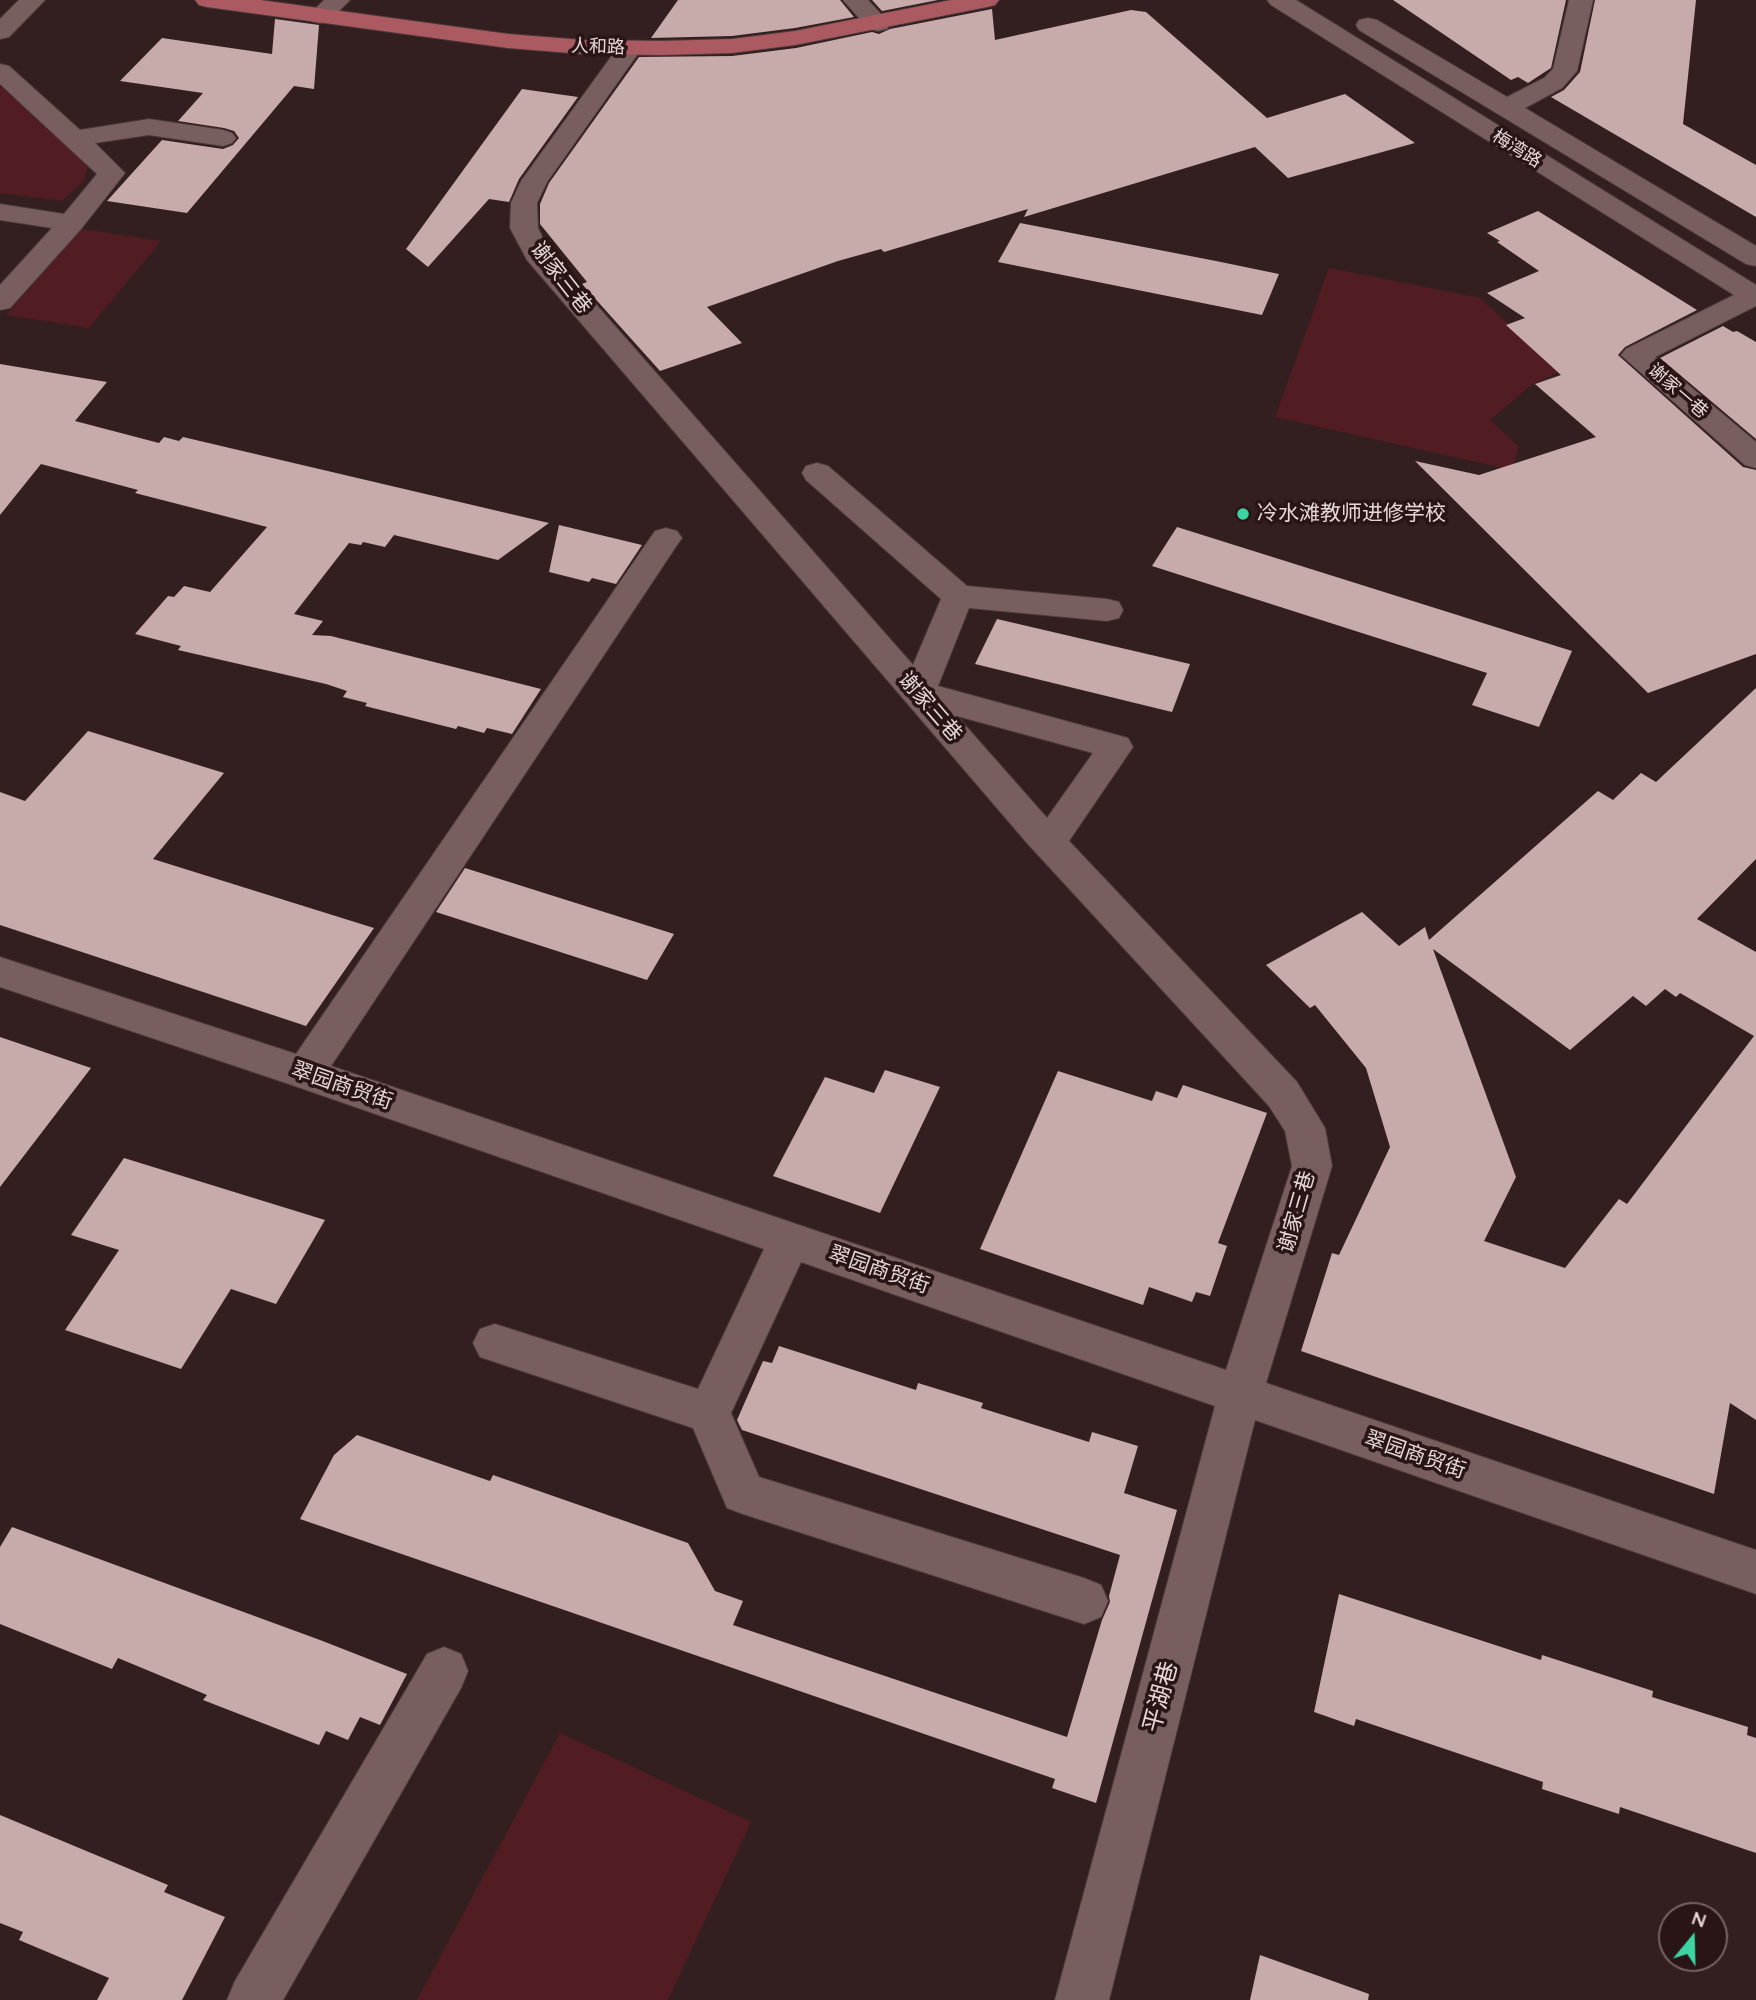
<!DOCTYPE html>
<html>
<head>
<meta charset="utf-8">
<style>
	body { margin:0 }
	#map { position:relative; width:1756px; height:2000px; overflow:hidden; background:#341f20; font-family:Quicksand,sans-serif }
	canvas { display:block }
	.north { position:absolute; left:1658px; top:1902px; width:70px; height:70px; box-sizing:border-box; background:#2a1516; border:2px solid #756363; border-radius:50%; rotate:19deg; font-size:19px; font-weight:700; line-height:28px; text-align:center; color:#e6d7d7 }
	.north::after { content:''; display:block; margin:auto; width:24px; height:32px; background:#3dd4a3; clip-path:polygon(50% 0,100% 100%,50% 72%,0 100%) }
</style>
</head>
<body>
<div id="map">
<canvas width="1756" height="2000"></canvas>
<div class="north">N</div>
</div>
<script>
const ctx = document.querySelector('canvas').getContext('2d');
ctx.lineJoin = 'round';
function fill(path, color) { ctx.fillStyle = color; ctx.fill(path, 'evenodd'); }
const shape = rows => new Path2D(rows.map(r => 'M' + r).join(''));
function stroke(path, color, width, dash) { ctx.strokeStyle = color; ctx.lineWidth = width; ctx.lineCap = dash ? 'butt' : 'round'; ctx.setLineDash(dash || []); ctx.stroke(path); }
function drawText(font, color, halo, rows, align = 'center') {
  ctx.font = font + ' Quicksand,"Noto Sans SC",sans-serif'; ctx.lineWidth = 7; ctx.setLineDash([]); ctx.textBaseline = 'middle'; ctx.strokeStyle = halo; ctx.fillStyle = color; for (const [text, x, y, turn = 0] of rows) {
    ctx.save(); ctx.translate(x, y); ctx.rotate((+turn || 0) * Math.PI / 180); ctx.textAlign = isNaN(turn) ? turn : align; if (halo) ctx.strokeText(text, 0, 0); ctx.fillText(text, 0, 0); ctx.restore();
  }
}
const green = shape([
	[0,86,31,111,88,166,83,182,62,201,0,193],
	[81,229,161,241,89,328,6,315],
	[1329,268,1480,298,1560,371,1529,387,1490,420,1519,447,1512,470,1275,417],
	[560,1733,751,1822,668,2000,417,2000]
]);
const building = shape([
	[678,0,840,0,854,17,795,28,732,36,651,38],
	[872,0,938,0,882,11],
	[1393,0,1566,0,1551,68,1528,83,1518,77,1511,80],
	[1595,0,1696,0,1683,124,1756,165,1756,217,1551,97,1564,90,1580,72],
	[992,9,995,40,1131,10,1146,12,1267,118,1345,94,1415,143,1288,178,1255,147,1024,217,1028,209,884,252,881,249,838,261,707,307,742,343,660,371,582,284,587,282,540,224,540,204,549,183,639,57,732,56,796,48,872,32,879,34,890,29],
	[275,19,319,25,314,89,294,86,187,213,107,201,162,140,223,149,233,145,239,138,234,131,224,128,178,121,203,93,120,81,162,38,272,54],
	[522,89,578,97,519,179,509,202,489,199,428,267,406,249],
	[1538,211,1697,310,1625,347,1618,355,1743,467,1756,470,1756,654,1648,693,1415,461,1479,475,1596,437,1535,384,1561,375,1506,325,1525,318,1487,293,1539,271,1497,242,1500,241,1487,233],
	[1020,223,1216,261,1279,274,1262,315,998,262],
	[1723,326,1733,332,1737,331,1756,342,1756,439,1660,358],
	[0,364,107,382,75,421,159,443,164,437,179,441,183,437,549,523,498,560,394,535,385,547,363,542,361,545,349,543,294,614,323,621,312,635,331,636,541,689,512,734,487,728,484,733,458,726,456,729,365,706,367,703,343,697,347,691,326,684,178,650,181,646,135,634,168,596,174,597,184,586,210,592,267,527,135,493,138,490,41,464,0,515],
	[559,525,642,545,616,584,592,578,589,582,549,572],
	[1177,527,1572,651,1539,727,1472,705,1487,673,1152,566],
	[997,619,1190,664,1172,712,975,664],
	[1756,688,1756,859,1697,919,1756,952,1756,1420,1730,1403,1714,1494,1301,1351,1332,1253,1339,1255,1390,1147,1366,1068,1315,1005,1310,1008,1266,965,1362,912,1399,946,1425,927,1429,940,1598,791,1613,800,1641,773,1656,782],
	[1433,949,1570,1050,1633,996,1646,1006,1665,989,1676,997,1680,993,1754,1036,1627,1204,1619,1199,1565,1268,1484,1241,1516,1177],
	[88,731,224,773,153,859,374,928,306,1026,0,925,0,792,25,801],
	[465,868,674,934,647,980,436,912],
	[0,1037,91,1068,0,1187],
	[885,1070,940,1087,880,1213,773,1176,825,1077,874,1093],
	[1058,1071,1152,1101,1156,1091,1177,1098,1183,1085,1267,1113,1218,1243,1227,1246,1210,1296,1196,1292,1192,1302,1149,1287,1143,1305,980,1249],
	[124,1158,325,1220,276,1304,231,1289,181,1369,65,1330,119,1250,71,1235],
	[779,1346,916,1390,918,1383,983,1403,981,1408,1089,1442,1092,1432,1138,1446,1124,1493,1177,1510,1096,1803,1052,1788,1055,1779,300,1519,334,1455,357,1435,490,1481,493,1475,688,1543,715,1591,743,1601,733,1625,1067,1737,1102,1620,1110,1602,1109,1596,1120,1555,742,1430,737,1420,763,1361,772,1363],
	[12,1527,320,1640,407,1674,380,1725,360,1717,348,1740,326,1731,319,1745,203,1700,207,1695,118,1658,112,1669,0,1624,0,1547],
	[1339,1594,1541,1660,1542,1655,1653,1691,1652,1697,1748,1727,1747,1735,1756,1738,1756,1853,1620,1807,1619,1814,1542,1789,1543,1782,1356,1719,1354,1726,1314,1712],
	[0,1815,168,1885,164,1892,225,1917,182,2000,97,2000,109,1978,19,1940,23,1932,0,1923],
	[1260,1955,1369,1994,1368,2000,1250,2000]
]);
const minor = shape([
	[19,0,45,0,9,37,0,39,0,19,19,0],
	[324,0,350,0,329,21,320,23,311,21,308,16,324,0],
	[843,0,868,0,890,24,887,29,878,31,869,29,843,0],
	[1267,0,1296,0,1756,285,1756,306,1655,357,1756,442,1756,468,1745,465,1621,355,1626,349,1734,295,1271,5,1267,0],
	[1569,0,1593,0,1577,71,1562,88,1525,108,1756,246,1756,266,1746,264,1359,30,1356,25,1359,20,1368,18,1377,20,1507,97,1544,78,1553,69,1569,0],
	[630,41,639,43,642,48,547,182,537,203,538,228,549,251,913,665,941,599,806,480,802,473,806,466,817,463,828,466,967,586,1107,599,1119,602,1123,610,1119,618,1107,621,969,608,938,686,1128,738,1133,747,1069,841,1297,1082,1325,1128,1332,1166,1266,1383,1756,1550,1756,1594,1255,1420,1109,2000,1055,2000,1215,1406,801,1262,731,1413,759,1477,1084,1578,1101,1585,1108,1601,1101,1617,1084,1624,743,1514,727,1508,693,1428,480,1357,473,1343,480,1329,495,1324,698,1389,764,1249,292,1085,0,987,0,957,296,1054,655,531,666,528,677,531,682,538,677,545,331,1066,1226,1370,1292,1166,1285,1131,1269,1106,1027,843,527,260,510,228,511,203,521,181,621,43,630,41],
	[957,716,1093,753,1047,818,957,716],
	[0,64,9,66,80,130,149,119,223,130,232,133,236,138,232,143,223,146,149,135,95,143,125,173,81,229,10,308,0,310,0,285,52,228,0,220,0,204,64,214,97,174,0,84,0,64],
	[444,1647,461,1654,468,1671,461,1688,283,2000,227,2000,235,1981,427,1654,444,1647]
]);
const major = shape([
	[195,0,260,0,508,34,583,40,662,41,732,39,795,31,951,0,999,0,995,5,987,7,795,45,732,53,662,55,583,54,508,48,207,7,199,5,195,0]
]);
const markers = [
	[1243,514,7,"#3dd4a3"]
];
const farStreetnames = [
	["人和路",598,47,2],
	["梅湾路",1517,149,32],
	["谢家一巷",1678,391,41]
];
const streetNames = [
	["谢家三巷",561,278,52],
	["谢家三巷",930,707,49],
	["翠园商贸街",342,1086,19],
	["谢家三巷",1297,1212,-74],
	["翠园商贸街",879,1270,19],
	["翠园商贸街",1415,1455,19]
];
const poiNames = [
	["冷水滩教师进修学校",1257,514]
];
const nearStreetnames = [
	["平湖巷",1161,1697,-75]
];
fill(green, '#521d22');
fill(building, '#c7aaaa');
stroke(minor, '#4c3a3a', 2);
stroke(major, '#4c3a3a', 2);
fill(minor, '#785e5f');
fill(major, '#ac5a61');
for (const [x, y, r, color] of markers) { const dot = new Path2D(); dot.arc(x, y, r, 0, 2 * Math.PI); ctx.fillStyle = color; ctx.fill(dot); stroke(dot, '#2a1516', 2.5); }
drawText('18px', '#e6d7d7', '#2a1516', farStreetnames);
drawText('21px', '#e6d7d7', '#2a1516', streetNames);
drawText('21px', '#e6d7d7', '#2a1516', poiNames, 'left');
drawText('24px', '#e6d7d7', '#2a1516', nearStreetnames);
</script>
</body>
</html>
